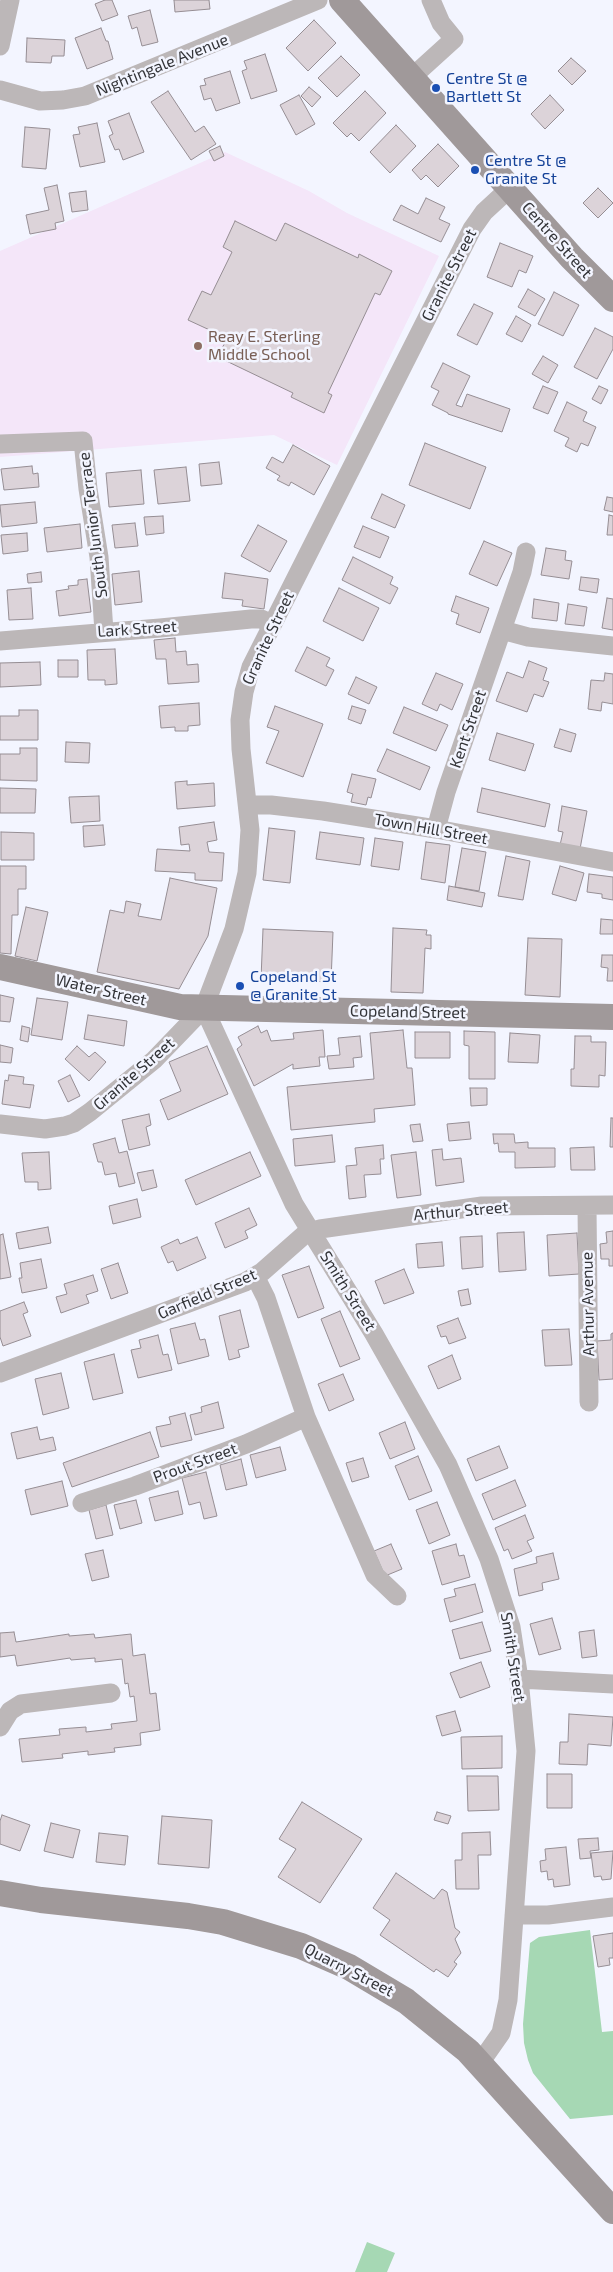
<!DOCTYPE html>
<html>
<head>
<meta charset="utf-8">
<style>
	body { margin:0 }
	canvas { display:block; background:#f3f5ff }
</style>
</head>
<body>
<canvas width="613" height="2272"></canvas>
<script>
const ctx = document.querySelector('canvas').getContext('2d');
ctx.lineJoin = 'round';
function fill(path, color) { ctx.fillStyle = color; ctx.fill(path, 'evenodd'); }
const shape = rows => new Path2D(rows.map(r => 'M' + r).join(''));
function stroke(path, color, width, dash) { ctx.strokeStyle = color; ctx.lineWidth = width; ctx.lineCap = dash ? 'butt' : 'round'; ctx.setLineDash(dash || []); ctx.stroke(path); }
function drawText(font, color, halo, rows, align = 'center') {
  ctx.font = font + ' "Exo 2",sans-serif'; ctx.lineWidth = 5; ctx.setLineDash([]); ctx.textBaseline = 'middle'; ctx.strokeStyle = halo; ctx.fillStyle = color; for (const [text, x, y, turn = 0] of rows) {
    ctx.save(); ctx.translate(x, y); ctx.rotate((+turn || 0) * Math.PI / 180); ctx.textAlign = isNaN(turn) ? turn : align; if (halo) ctx.strokeText(text, 0, 0); ctx.fillText(text, 0, 0); ctx.restore();
  }
}
const education = shape([
	[225,152,309,191,347,213,439,256,337,465,274,435,0,457,0,251]
]);
const green = shape([
	[590,1930,602,2032,613,2031,613,2115,570,2119,533,2073,528,2060,524,2043,523,2024,530,1943,539,1937],
	[367,2242,395,2253,387,2272,355,2272]
]);
const building = shape([
	[105,0,112,0,118,15,102,21,95,4,105,0],
	[174,0,209,0,210,9,175,12,174,0],
	[150,10,158,42,142,46,137,27,132,29,128,16,150,10],
	[314,20,336,43,308,71,286,48,314,20],
	[101,28,106,41,108,41,113,59,87,69,75,38,101,28],
	[27,38,65,40,64,56,52,56,51,63,26,62,27,38],
	[265,54,277,91,251,99,242,71,247,69,244,61,265,54],
	[341,56,360,75,337,97,318,78,341,56],
	[571,58,586,71,572,85,558,71,571,58],
	[230,71,240,103,216,111,211,98,204,100,200,86,206,85,204,79,230,71],
	[309,87,321,97,312,107,301,96,309,87],
	[168,91,195,132,204,126,216,144,191,160,151,102,168,91],
	[365,91,386,113,359,141,351,133,347,137,333,123,365,91],
	[299,95,315,124,296,135,280,105,299,95],
	[550,95,564,110,545,129,531,114,550,95],
	[129,113,144,152,123,160,119,149,115,150,109,136,113,134,108,121,129,113],
	[97,123,105,162,80,167,73,135,80,134,78,127,97,123],
	[396,125,416,146,390,173,370,152,396,125],
	[25,127,50,129,46,169,22,167,25,127],
	[438,144,459,166,438,187,426,175,421,180,412,170,438,144],
	[220,146,224,156,214,161,209,151,220,146],
	[57,185,64,221,55,223,56,229,30,234,26,215,49,210,44,188,57,185],
	[598,188,613,203,598,218,583,203,598,188],
	[86,191,88,210,72,212,69,193,86,191],
	[426,198,445,207,439,219,450,224,441,242,393,220,401,205,418,214,426,198],
	[235,221,276,241,285,223,358,258,359,254,392,271,380,295,375,293,328,393,332,395,324,413,291,397,293,393,218,357,227,338,188,320,202,291,211,295,232,252,223,247,235,221],
	[500,243,533,256,526,273,519,270,512,287,487,277,500,243],
	[528,289,545,299,535,316,518,307,528,289],
	[554,292,579,305,563,336,538,324,554,292],
	[474,304,493,313,477,345,457,335,474,304],
	[516,316,531,325,522,342,506,334,516,316],
	[595,328,613,337,613,349,597,379,574,367,595,328],
	[543,356,558,365,548,383,532,374,543,356],
	[443,363,470,376,456,405,462,407,467,394,510,409,502,432,448,414,448,413,432,405,439,391,431,387,443,363],
	[543,386,558,392,548,414,533,408,543,386],
	[599,386,608,390,601,404,592,399,599,386],
	[567,402,587,412,583,421,596,427,588,446,581,443,577,452,565,446,569,438,554,431,567,402],
	[425,443,486,467,470,509,409,485,425,443],
	[293,445,330,466,314,495,291,482,289,486,277,480,280,476,266,468,272,457,283,463,293,445],
	[219,462,222,484,201,486,199,464,219,462],
	[32,466,33,474,38,473,39,487,4,490,1,469,32,466],
	[186,467,190,501,158,504,154,470,186,467],
	[141,470,144,504,109,507,106,473,141,470],
	[382,494,405,505,395,528,371,518,382,494],
	[607,497,613,498,613,512,604,510,607,497],
	[35,502,37,523,2,527,0,505,35,502],
	[609,515,613,516,613,535,607,535,609,515],
	[163,516,164,533,146,535,144,517,163,516],
	[135,523,138,546,115,548,112,525,135,523],
	[80,524,82,548,47,552,44,528,80,524],
	[258,525,287,541,270,572,241,556,258,525],
	[363,526,389,537,380,558,354,547,363,526],
	[27,533,28,551,3,554,1,535,27,533],
	[484,541,512,553,497,586,469,574,484,541],
	[546,548,566,551,565,560,572,561,569,579,541,575,546,548],
	[353,557,393,577,390,584,398,588,390,604,342,580,353,557],
	[139,571,142,602,115,605,112,574,139,571],
	[41,572,42,582,28,583,27,574,41,572],
	[225,573,268,579,264,609,242,606,243,600,222,598,225,573],
	[581,577,599,579,597,593,579,590,581,577],
	[87,579,91,612,59,616,56,591,69,589,68,586,78,585,78,580,87,579],
	[31,588,33,619,9,620,7,590,31,588],
	[339,588,379,608,363,641,323,621,339,588],
	[456,596,489,608,480,633,456,624,459,614,451,611,456,596],
	[607,598,613,599,613,630,602,628,607,598],
	[534,599,559,603,557,621,532,618,534,599],
	[568,604,587,607,584,626,565,624,568,604],
	[175,638,176,652,186,651,187,665,198,664,199,682,168,684,166,659,156,659,154,640,175,638],
	[307,647,330,658,326,666,334,670,326,686,295,671,307,647],
	[115,649,117,684,105,685,105,680,88,680,87,650,115,649],
	[58,660,78,660,78,677,58,677,58,660],
	[529,661,547,668,543,680,549,682,543,697,534,694,527,712,496,701,507,672,523,678,529,661],
	[40,662,41,685,0,687,0,663,40,662],
	[436,673,463,684,452,710,440,704,437,711,422,704,436,673],
	[605,673,613,674,613,704,602,702,601,711,588,709,591,680,604,681,605,673],
	[356,677,377,687,369,704,348,694,356,677],
	[199,703,200,725,188,726,188,731,175,731,175,727,161,728,159,706,199,703],
	[275,706,323,724,303,777,266,763,279,731,267,727,275,706],
	[352,706,366,710,361,724,348,719,352,706],
	[404,707,448,725,436,751,393,733,404,707],
	[19,710,38,710,38,740,0,740,0,716,19,716,19,710],
	[560,729,576,734,571,752,554,747,560,729],
	[497,733,534,744,525,771,489,760,497,733],
	[66,742,90,743,89,763,65,762,66,742],
	[20,748,37,748,37,781,0,780,0,754,20,754,20,748],
	[387,749,430,767,420,790,377,771,387,749],
	[352,774,376,779,371,798,368,797,366,805,351,802,353,794,347,792,352,774],
	[187,781,187,785,214,783,215,806,177,809,175,782,187,781],
	[0,788,36,789,35,813,0,813,0,788],
	[482,788,550,804,545,827,477,812,482,788],
	[99,796,100,821,71,823,69,797,99,796],
	[562,806,587,811,580,849,560,845,563,832,558,831,562,806],
	[214,822,217,840,207,842,209,852,224,853,222,881,195,880,195,873,155,871,157,849,190,851,189,844,181,845,179,827,214,822],
	[103,825,105,845,84,847,83,826,103,825],
	[269,828,295,831,290,883,263,880,269,828],
	[1,832,34,833,34,860,1,860,1,832],
	[320,832,364,838,360,865,316,859,320,832],
	[375,838,403,842,399,870,371,866,375,838],
	[426,842,450,845,445,883,421,879,426,842],
	[462,848,486,852,479,891,455,887,462,848],
	[506,856,530,861,523,900,498,896,506,856],
	[0,866,26,866,26,889,18,889,18,915,12,915,11,954,0,953,0,866],
	[560,866,584,873,576,901,552,894,560,866],
	[589,874,613,877,613,900,602,898,602,894,587,892,589,874],
	[170,878,217,888,208,936,179,989,97,972,110,910,124,913,126,901,141,904,138,916,161,920,170,878],
	[449,886,485,893,482,907,447,900,449,886],
	[26,907,48,912,37,961,15,956,26,907],
	[601,919,613,920,613,934,600,934,601,919],
	[393,928,427,930,426,935,431,935,431,949,425,948,423,993,391,992,393,928],
	[263,929,333,932,331,982,261,979,263,929],
	[528,938,562,939,560,997,525,995,528,938],
	[602,955,613,955,613,981,607,981,608,968,601,967,602,955],
	[0,995,14,998,10,1022,0,1021,0,995],
	[37,998,68,1002,62,1040,31,1035,37,998],
	[88,1015,127,1021,124,1046,84,1039,88,1015],
	[22,1026,30,1028,28,1042,20,1040,22,1026],
	[258,1026,261,1033,267,1030,271,1041,294,1039,293,1033,323,1030,325,1057,319,1057,320,1066,293,1069,293,1064,254,1086,237,1049,242,1045,238,1037,258,1026],
	[403,1030,407,1068,412,1068,415,1105,374,1109,375,1122,291,1130,287,1087,374,1079,370,1033,403,1030],
	[464,1031,495,1032,495,1079,469,1079,469,1046,464,1045,464,1031],
	[415,1032,450,1032,450,1058,415,1058,415,1032],
	[510,1033,540,1035,538,1063,508,1062,510,1033],
	[360,1036,362,1057,353,1058,354,1067,329,1069,327,1056,340,1055,338,1038,360,1036],
	[575,1036,591,1036,591,1042,606,1042,605,1076,599,1075,599,1087,571,1086,571,1069,574,1069,575,1036],
	[0,1045,13,1048,11,1063,0,1062,0,1045],
	[77,1046,89,1057,95,1052,106,1062,89,1081,65,1059,77,1046],
	[207,1046,228,1094,168,1120,160,1100,181,1091,169,1062,207,1046],
	[9,1075,24,1077,23,1084,34,1085,30,1108,2,1104,5,1080,8,1081,9,1075],
	[70,1075,80,1096,68,1102,58,1081,70,1075],
	[470,1088,487,1088,487,1105,471,1106,470,1088],
	[149,1114,151,1125,146,1127,150,1145,129,1150,122,1120,149,1114],
	[611,1118,613,1118,613,1147,610,1147,611,1118],
	[469,1122,471,1139,449,1141,447,1124,469,1122],
	[420,1124,423,1141,413,1142,410,1125,420,1124],
	[493,1134,514,1134,515,1143,528,1142,528,1148,555,1148,555,1167,515,1168,515,1152,499,1152,498,1143,494,1144,493,1134],
	[332,1135,335,1162,295,1166,293,1139,332,1135],
	[115,1138,119,1153,127,1151,135,1183,119,1187,116,1173,105,1175,102,1162,98,1162,93,1144,115,1138],
	[383,1145,384,1159,380,1159,381,1174,364,1175,366,1197,349,1199,346,1166,357,1165,355,1148,383,1145],
	[594,1147,595,1170,571,1170,570,1148,594,1147],
	[442,1149,443,1160,461,1158,464,1182,436,1186,432,1150,442,1149],
	[49,1152,51,1189,38,1190,38,1182,25,1182,22,1153,49,1152],
	[250,1152,261,1176,196,1205,185,1180,250,1152],
	[416,1152,421,1195,397,1198,391,1155,416,1152],
	[153,1170,157,1187,142,1191,137,1173,153,1170],
	[137,1199,141,1217,113,1224,109,1206,137,1199],
	[249,1208,257,1225,245,1231,248,1238,225,1248,215,1223,249,1208],
	[48,1227,51,1243,19,1249,16,1233,48,1227],
	[613,1231,613,1266,609,1266,609,1259,601,1259,600,1244,607,1243,606,1232,613,1231],
	[524,1232,526,1270,499,1272,497,1233,524,1232],
	[577,1233,579,1274,549,1276,547,1235,577,1233],
	[3,1234,11,1277,0,1279,0,1235,3,1234],
	[482,1236,483,1267,462,1269,460,1237,482,1236],
	[197,1237,206,1258,177,1271,173,1261,168,1263,161,1247,178,1239,180,1244,197,1237],
	[442,1242,444,1266,418,1268,416,1244,442,1242],
	[41,1259,47,1288,22,1293,19,1278,22,1278,20,1263,41,1259],
	[118,1263,128,1293,111,1299,101,1269,118,1263],
	[309,1266,324,1308,298,1318,282,1275,309,1266],
	[404,1269,414,1293,384,1304,375,1281,404,1269],
	[93,1275,98,1291,86,1295,89,1303,61,1313,56,1297,67,1294,64,1284,93,1275],
	[468,1289,471,1304,461,1306,458,1291,468,1289],
	[24,1302,28,1312,23,1314,31,1336,3,1346,0,1337,0,1311,24,1302],
	[240,1310,249,1347,238,1350,240,1357,229,1360,219,1316,240,1310],
	[340,1311,360,1359,340,1367,321,1319,340,1311],
	[458,1318,466,1338,449,1344,446,1336,441,1337,437,1326,458,1318],
	[195,1323,200,1340,205,1339,209,1356,178,1364,170,1329,195,1323],
	[569,1329,572,1365,545,1366,542,1330,569,1329],
	[613,1333,613,1379,599,1380,597,1341,611,1340,611,1334,613,1333],
	[158,1335,163,1355,168,1354,172,1370,138,1378,131,1350,141,1348,139,1340,158,1335],
	[114,1354,123,1393,93,1400,84,1362,114,1354],
	[452,1355,461,1379,438,1389,428,1366,452,1355],
	[61,1373,69,1408,43,1415,35,1379,61,1373],
	[343,1374,354,1400,329,1411,318,1384,343,1374],
	[218,1402,224,1428,195,1435,190,1415,202,1412,201,1407,218,1402],
	[185,1413,192,1440,161,1447,156,1427,171,1424,169,1417,185,1413],
	[405,1422,415,1449,390,1459,379,1433,405,1422],
	[37,1427,40,1440,53,1437,56,1450,17,1459,11,1433,37,1427],
	[150,1432,159,1457,72,1487,63,1463,150,1432],
	[499,1446,508,1468,476,1481,467,1459,499,1446],
	[280,1447,286,1470,256,1478,250,1455,280,1447],
	[418,1456,432,1491,409,1500,395,1466,418,1456],
	[363,1458,369,1477,352,1482,346,1463,363,1458],
	[241,1459,247,1485,226,1490,220,1465,241,1459],
	[206,1472,217,1516,204,1519,200,1502,189,1505,182,1478,206,1472],
	[515,1480,526,1506,493,1520,482,1494,515,1480],
	[62,1481,68,1506,31,1515,25,1490,62,1481],
	[178,1491,183,1514,155,1521,149,1498,178,1491],
	[136,1500,142,1523,120,1529,114,1505,136,1500],
	[437,1502,450,1535,429,1544,416,1510,437,1502],
	[106,1505,113,1535,96,1539,89,1510,106,1505],
	[525,1515,534,1538,527,1541,532,1551,512,1559,508,1549,504,1551,495,1528,525,1515],
	[391,1544,402,1569,385,1576,374,1551,391,1544],
	[456,1544,459,1556,464,1555,470,1577,442,1585,432,1551,456,1544],
	[103,1550,109,1577,92,1581,85,1554,103,1550],
	[553,1553,559,1579,542,1583,543,1590,519,1596,514,1569,537,1563,536,1557,553,1553],
	[475,1584,483,1612,450,1622,444,1599,456,1596,454,1589,475,1584],
	[552,1618,561,1649,539,1655,530,1624,552,1618],
	[482,1622,491,1651,460,1659,452,1630,482,1622],
	[594,1630,597,1656,582,1658,579,1632,594,1630],
	[14,1632,16,1642,69,1634,69,1636,94,1634,95,1638,131,1634,133,1656,145,1654,150,1694,156,1693,160,1730,140,1733,141,1745,114,1748,115,1752,88,1755,88,1751,62,1754,63,1758,22,1762,19,1739,60,1735,59,1729,86,1727,86,1732,112,1729,111,1724,137,1721,134,1696,130,1697,128,1683,125,1684,122,1659,95,1662,95,1658,71,1660,70,1658,17,1666,15,1655,0,1657,0,1633,14,1632],
	[481,1662,490,1687,460,1698,450,1673,481,1662],
	[455,1711,461,1731,442,1736,436,1716,455,1711],
	[569,1714,613,1717,611,1746,588,1744,587,1765,559,1764,560,1742,568,1742,569,1714],
	[502,1736,502,1768,462,1769,461,1737,502,1736],
	[547,1774,572,1774,572,1808,547,1808,547,1774],
	[467,1776,498,1776,499,1810,468,1811,467,1776],
	[302,1802,362,1839,320,1903,278,1877,296,1849,279,1839,302,1802],
	[437,1812,451,1816,448,1824,434,1820,437,1812],
	[2,1815,30,1825,20,1851,0,1844,0,1821,2,1815],
	[162,1816,212,1820,209,1868,158,1864,162,1816],
	[51,1823,80,1830,73,1858,44,1851,51,1823],
	[490,1832,491,1855,478,1855,479,1889,456,1889,455,1860,462,1860,462,1833,490,1832],
	[99,1833,128,1836,125,1865,96,1862,99,1833],
	[598,1838,599,1850,590,1851,591,1858,580,1859,578,1839,598,1838],
	[566,1847,570,1885,554,1887,553,1879,548,1880,547,1871,541,1872,540,1861,546,1860,545,1849,566,1847],
	[613,1851,611,1879,602,1880,601,1876,594,1877,591,1853,613,1851],
	[396,1873,434,1899,442,1889,447,1892,455,1928,460,1932,455,1939,461,1953,454,1962,457,1964,448,1977,436,1969,434,1972,380,1935,390,1920,373,1908,396,1873],
	[613,1933,613,1958,609,1958,610,1965,598,1967,593,1936,613,1933]
]);
const minor = shape([
	[0,46,10,0],
	[411,78,454,39,441,23,431,0],
	[0,90,40,101,63,100,85,96,318,0],
	[0,444,83,441,88,489,99,557,104,632],
	[502,630,528,637,613,646],
	[0,641,160,628,251,619,261,619,272,624],
	[249,805,271,805,323,811,436,829,613,862],
	[436,829,446,792,522,572,526,552],
	[204,1008,294,1204,374,1334,448,1465,489,1559,511,1627,519,1679,526,1751,508,2000,501,2033,480,2063],
	[0,1124,45,1129,65,1126,74,1123,90,1112,154,1060,204,1008,234,929,247,873,250,830,241,749,240,720,244,692,251,667,472,229,484,212,510,188],
	[587,1206,589,1402],
	[255,1276,266,1298,306,1417,375,1575,397,1596],
	[0,1373,245,1282,262,1272,304,1235,320,1229,482,1206,613,1205],
	[82,1503,135,1486,246,1444,306,1417],
	[519,1679,613,1684],
	[0,1727,10,1711,21,1704,111,1693],
	[514,1915,548,1915,613,1907]
]);
const secondary = shape([
	[342,0,572,258,613,299],
	[0,967,180,1007,613,1017],
	[0,1893,41,1900,188,1916,223,1922,301,1946,349,1967,406,2001,468,2051,613,2211]
]);
const markers = [
	[436,88,5,"#1a4fb4"],
	[475,170,5,"#1a4fb4"],
	[198,346,5,"#8d6e63"],
	[240,986,5,"#1a4fb4"]
];
const streetNames = [
	["Nightingale Avenue",162,65,-22],
	["Centre Street",557,240,48],
	["Granite Street",449,275,-63],
	["South Junior Terrace",93,525,-97],
	["Lark Street",137,629,-4],
	["Granite Street",268,638,-65],
	["Kent Street",468,729,-71],
	["Town Hill Street",431,829,10],
	["Water Street",101,990,13],
	["Copeland Street",408,1012,1],
	["Granite Street",134,1074,-41],
	["Arthur Street",461,1211,-5],
	["Smith Street",348,1291,58],
	["Garfield Street",207,1294,-23],
	["Arthur Avenue",588,1304,-91],
	["Prout Street",195,1463,-20],
	["Smith Street",513,1657,81],
	["Quarry Street",349,1970,27]
];
const transitNames = [
	["Centre St @",446,79],
	["Bartlett St",446,97],
	["Centre St @",485,161],
	["Granite St",485,179],
	["Copeland St",250,977],
	["@ Granite St",250,995]
];
const educationNames = [
	["Reay E. Sterling",208,337],
	["Middle School",208,355]
];
fill(education, '#f4e6f9');
fill(green, '#a6d8b4');
fill(building, '#dcd3d9');
stroke(building, '#968e94', 1);
stroke(minor, '#bcb7b8', 19);
stroke(secondary, '#a0999a', 26);
for (const [x, y, r, color] of markers) { const dot = new Path2D(); dot.arc(x, y, r, 0, 2 * Math.PI); ctx.fillStyle = color; ctx.fill(dot); stroke(dot, '#f3f5ff', 2); }
drawText('16px', '#333438', '#f3f5ff', streetNames);
drawText('16px', '#164399', '#f3f5ff', transitNames, 'left');
drawText('16px', '#785e54', '#f3f5ff', educationNames, 'left');
</script>
</body>
</html>
